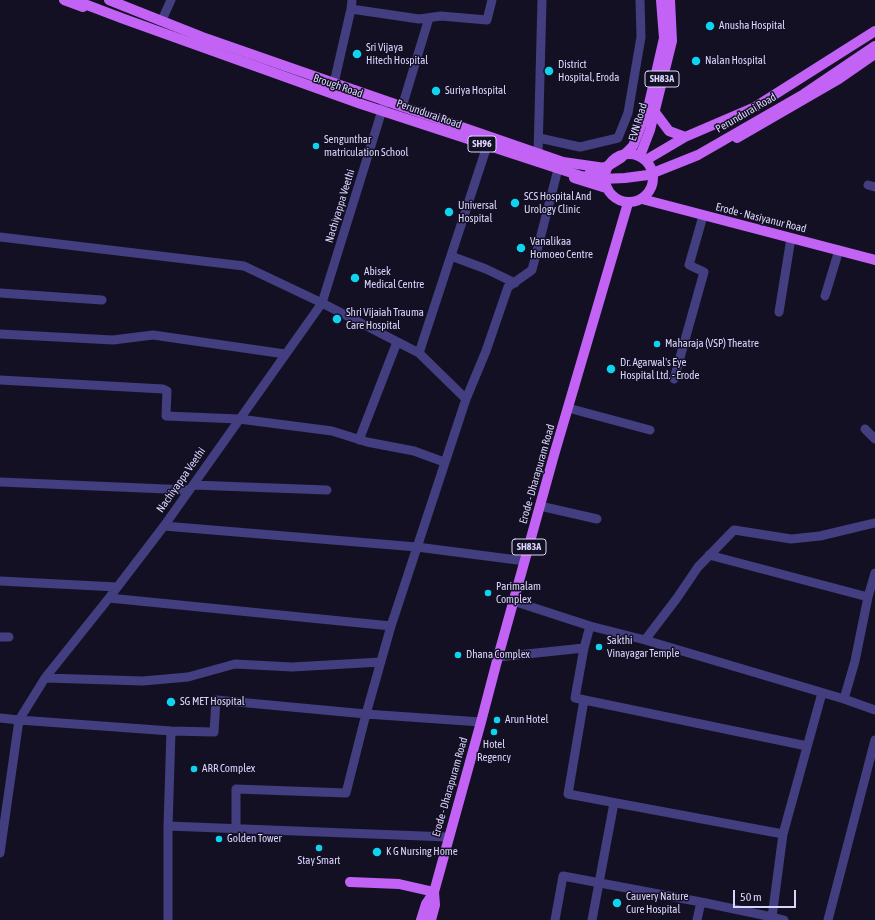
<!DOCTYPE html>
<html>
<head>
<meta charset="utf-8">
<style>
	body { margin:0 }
	#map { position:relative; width:875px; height:920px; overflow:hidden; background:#141024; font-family:"Asap Condensed",sans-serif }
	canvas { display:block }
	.scale { position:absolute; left:733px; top:890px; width:63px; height:18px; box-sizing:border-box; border:2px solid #dad5fd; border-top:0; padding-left:5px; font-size:12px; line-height:14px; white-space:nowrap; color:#dad5fd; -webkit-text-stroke:3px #141024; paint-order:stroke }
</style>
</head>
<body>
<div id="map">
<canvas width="875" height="920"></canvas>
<div class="scale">50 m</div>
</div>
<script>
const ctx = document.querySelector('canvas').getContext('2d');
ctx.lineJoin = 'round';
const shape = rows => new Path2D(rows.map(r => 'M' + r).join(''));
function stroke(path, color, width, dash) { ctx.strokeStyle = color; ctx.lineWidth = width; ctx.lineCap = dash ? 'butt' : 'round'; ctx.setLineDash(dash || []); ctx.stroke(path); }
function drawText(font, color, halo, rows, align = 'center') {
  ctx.font = font + ' "Asap Condensed",sans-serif'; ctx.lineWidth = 3; ctx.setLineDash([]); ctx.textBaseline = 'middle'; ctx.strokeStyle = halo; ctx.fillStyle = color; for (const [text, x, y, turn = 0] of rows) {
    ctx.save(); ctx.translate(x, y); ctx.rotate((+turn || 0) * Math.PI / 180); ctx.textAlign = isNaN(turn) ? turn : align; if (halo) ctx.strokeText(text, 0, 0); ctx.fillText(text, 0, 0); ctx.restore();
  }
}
const minor = shape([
	[351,9,419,19,441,16,487,20,492,0],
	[162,20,171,0],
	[334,83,351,9,352,0],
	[402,107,429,18],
	[539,138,580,147,618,138,628,113,641,37,640,0],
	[538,154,542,0],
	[868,185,875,187],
	[0,237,244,266,322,303,419,353,466,399,391,626,366,714,346,793,236,789,236,828],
	[451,256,486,269,515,283],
	[0,293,102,300],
	[825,296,839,250],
	[779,312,791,238],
	[0,334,113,340,153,335,285,354],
	[419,353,486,149],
	[674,379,704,272,689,265,703,216],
	[0,380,163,389,167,391,166,416,239,419,332,431,367,442,414,451,444,462],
	[466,399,486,351,508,287,532,270,557,173],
	[568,408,650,430],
	[865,429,875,439],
	[359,440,397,342],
	[0,482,189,490],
	[193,485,327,490],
	[540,506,597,519],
	[164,526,417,547,525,561],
	[709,555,868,597],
	[0,581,117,587],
	[109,598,391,626],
	[513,601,590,626,645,640,844,699,875,710],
	[0,637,9,637],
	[645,640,677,598,698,567,734,530,791,539,820,536,875,523],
	[584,648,590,626],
	[498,657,584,648,575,698,807,746],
	[45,678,143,681,188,677,235,664,292,667,381,662],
	[844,699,855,661,868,597,875,573],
	[584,700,568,794,783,834,822,693],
	[0,718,19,720,171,731,214,732,216,700,366,714,481,722],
	[168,826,448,837],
	[0,853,19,720,45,678,109,598,164,526,322,303,384,104],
	[772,917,784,920],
	[168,920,168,826,171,731],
	[555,920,563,876,701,902],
	[592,920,614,803],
	[697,920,701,902,772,917,783,834],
	[828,920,875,740]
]);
const major = shape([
	[64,0,83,7],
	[109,0,202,37,334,83,563,162,605,168],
	[661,0,664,38],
	[654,111,669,131,685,137],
	[737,138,839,79,875,54],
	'605 178a24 24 0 1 1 48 0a24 24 0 1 1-48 0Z',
	[640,156,650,130,672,41,670,0],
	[646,160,685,137,755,107,875,31],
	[574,178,606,188],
	[642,199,875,260],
	[350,882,399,884,434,892],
	[421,920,426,904,434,892,481,722,498,657,554,455,628,203],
	[431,920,435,905,434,892]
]);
const majorBridge = shape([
	[74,0,124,19,361,104,581,176,602,179,625,178,648,175,698,155,804,94,875,46],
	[590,172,608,166,621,158,633,146,648,108,664,38]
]);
const markers = [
	[710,26,5,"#0ed4f0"],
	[357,54,5,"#0ed4f0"],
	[696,61,5,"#0ed4f0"],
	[549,71,5,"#0ed4f0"],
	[436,91,5,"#0ed4f0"],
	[316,146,4,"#0ed4f0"],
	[515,203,5,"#0ed4f0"],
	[449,212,5,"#0ed4f0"],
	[521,248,5,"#0ed4f0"],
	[355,278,5,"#0ed4f0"],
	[337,319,5,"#0ed4f0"],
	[657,344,4,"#0ed4f0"],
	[611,369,5,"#0ed4f0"],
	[488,593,4,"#0ed4f0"],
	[599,647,4,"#0ed4f0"],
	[458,655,4,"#0ed4f0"],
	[171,702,5,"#0ed4f0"],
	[497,720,4,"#0ed4f0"],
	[494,732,4,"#0ed4f0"],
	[194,769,4,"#0ed4f0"],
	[219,839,4,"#0ed4f0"],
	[319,848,4,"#0ed4f0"],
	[377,852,5,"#0ed4f0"],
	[617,903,5,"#0ed4f0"]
];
const shields = [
	[662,79,34],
	[482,144,28],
	[529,547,34]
];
const shieldNames = [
	["SH83A",662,79],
	["SH96",482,144],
	["SH83A",529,547]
];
const poiNames = [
	["Anusha Hospital",719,26],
	["Sri Vijaya",366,48],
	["Hitech Hospital",366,61],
	["Nalan Hospital",705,61],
	["District",558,65],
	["Hospital, Eroda",558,78],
	["Suriya Hospital",445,91],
	["Sengunthar",324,140],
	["matriculation School",324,153],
	["SCS Hospital And",524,197],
	["Urology Clinic",524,210],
	["Universal",458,206],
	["Hospital",458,219],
	["Vanalikaa",530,242],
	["Homoeo Centre",530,255],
	["Abisek",364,272],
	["Medical Centre",364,285],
	["Shri Vijaiah Trauma",346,313],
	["Care Hospital",346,326],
	["Maharaja (VSP) Theatre",665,344],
	["Dr. Agarwal's Eye",620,363],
	["Hospital Ltd. - Erode",620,376],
	["Parimalam",496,587],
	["Complex",496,600],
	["Sakthi",607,641],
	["Vinayagar Temple",607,654],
	["Dhana Complex",466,655],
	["SG MET Hospital",180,702],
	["Arun Hotel",505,720],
	["Hotel",494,745,"center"],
	["Regency",494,758,"center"],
	["ARR Complex",202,769],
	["Golden Tower",227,839],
	["K G Nursing Home",386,852],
	["Stay Smart",319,861,"center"],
	["Cauvery Nature",626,897],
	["Cure Hospital",626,910]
];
const streetNames = [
	["Brough Road",338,86,19],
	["Perundurai Road",746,113,-30],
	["Perundurai Road",429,114,19],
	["EVN Road",638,122,-73],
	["Nachiyappa Veethi",340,206,-73],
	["Erode - Nasiyanur Road",761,218,14],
	["Erode - Dharapuram Road",537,474,-74],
	["Nachiyappa Veethi",181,480,-55],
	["Erode - Dharapuram Road",450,787,-74]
];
stroke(minor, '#423e80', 9);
stroke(major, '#c263f6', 10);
stroke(majorBridge, '#c263f6', 10);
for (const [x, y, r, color] of markers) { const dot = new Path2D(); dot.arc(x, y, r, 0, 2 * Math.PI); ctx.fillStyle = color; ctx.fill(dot); stroke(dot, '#141024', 1.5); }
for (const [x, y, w] of shields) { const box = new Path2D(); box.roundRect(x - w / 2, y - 8, w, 16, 3); ctx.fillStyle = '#141024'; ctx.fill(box); stroke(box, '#dad5fd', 1); }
drawText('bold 10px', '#dad5fd', null, shieldNames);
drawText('11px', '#dad5fd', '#141024', poiNames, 'left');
drawText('11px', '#dad5fd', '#141024', streetNames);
</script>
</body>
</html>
